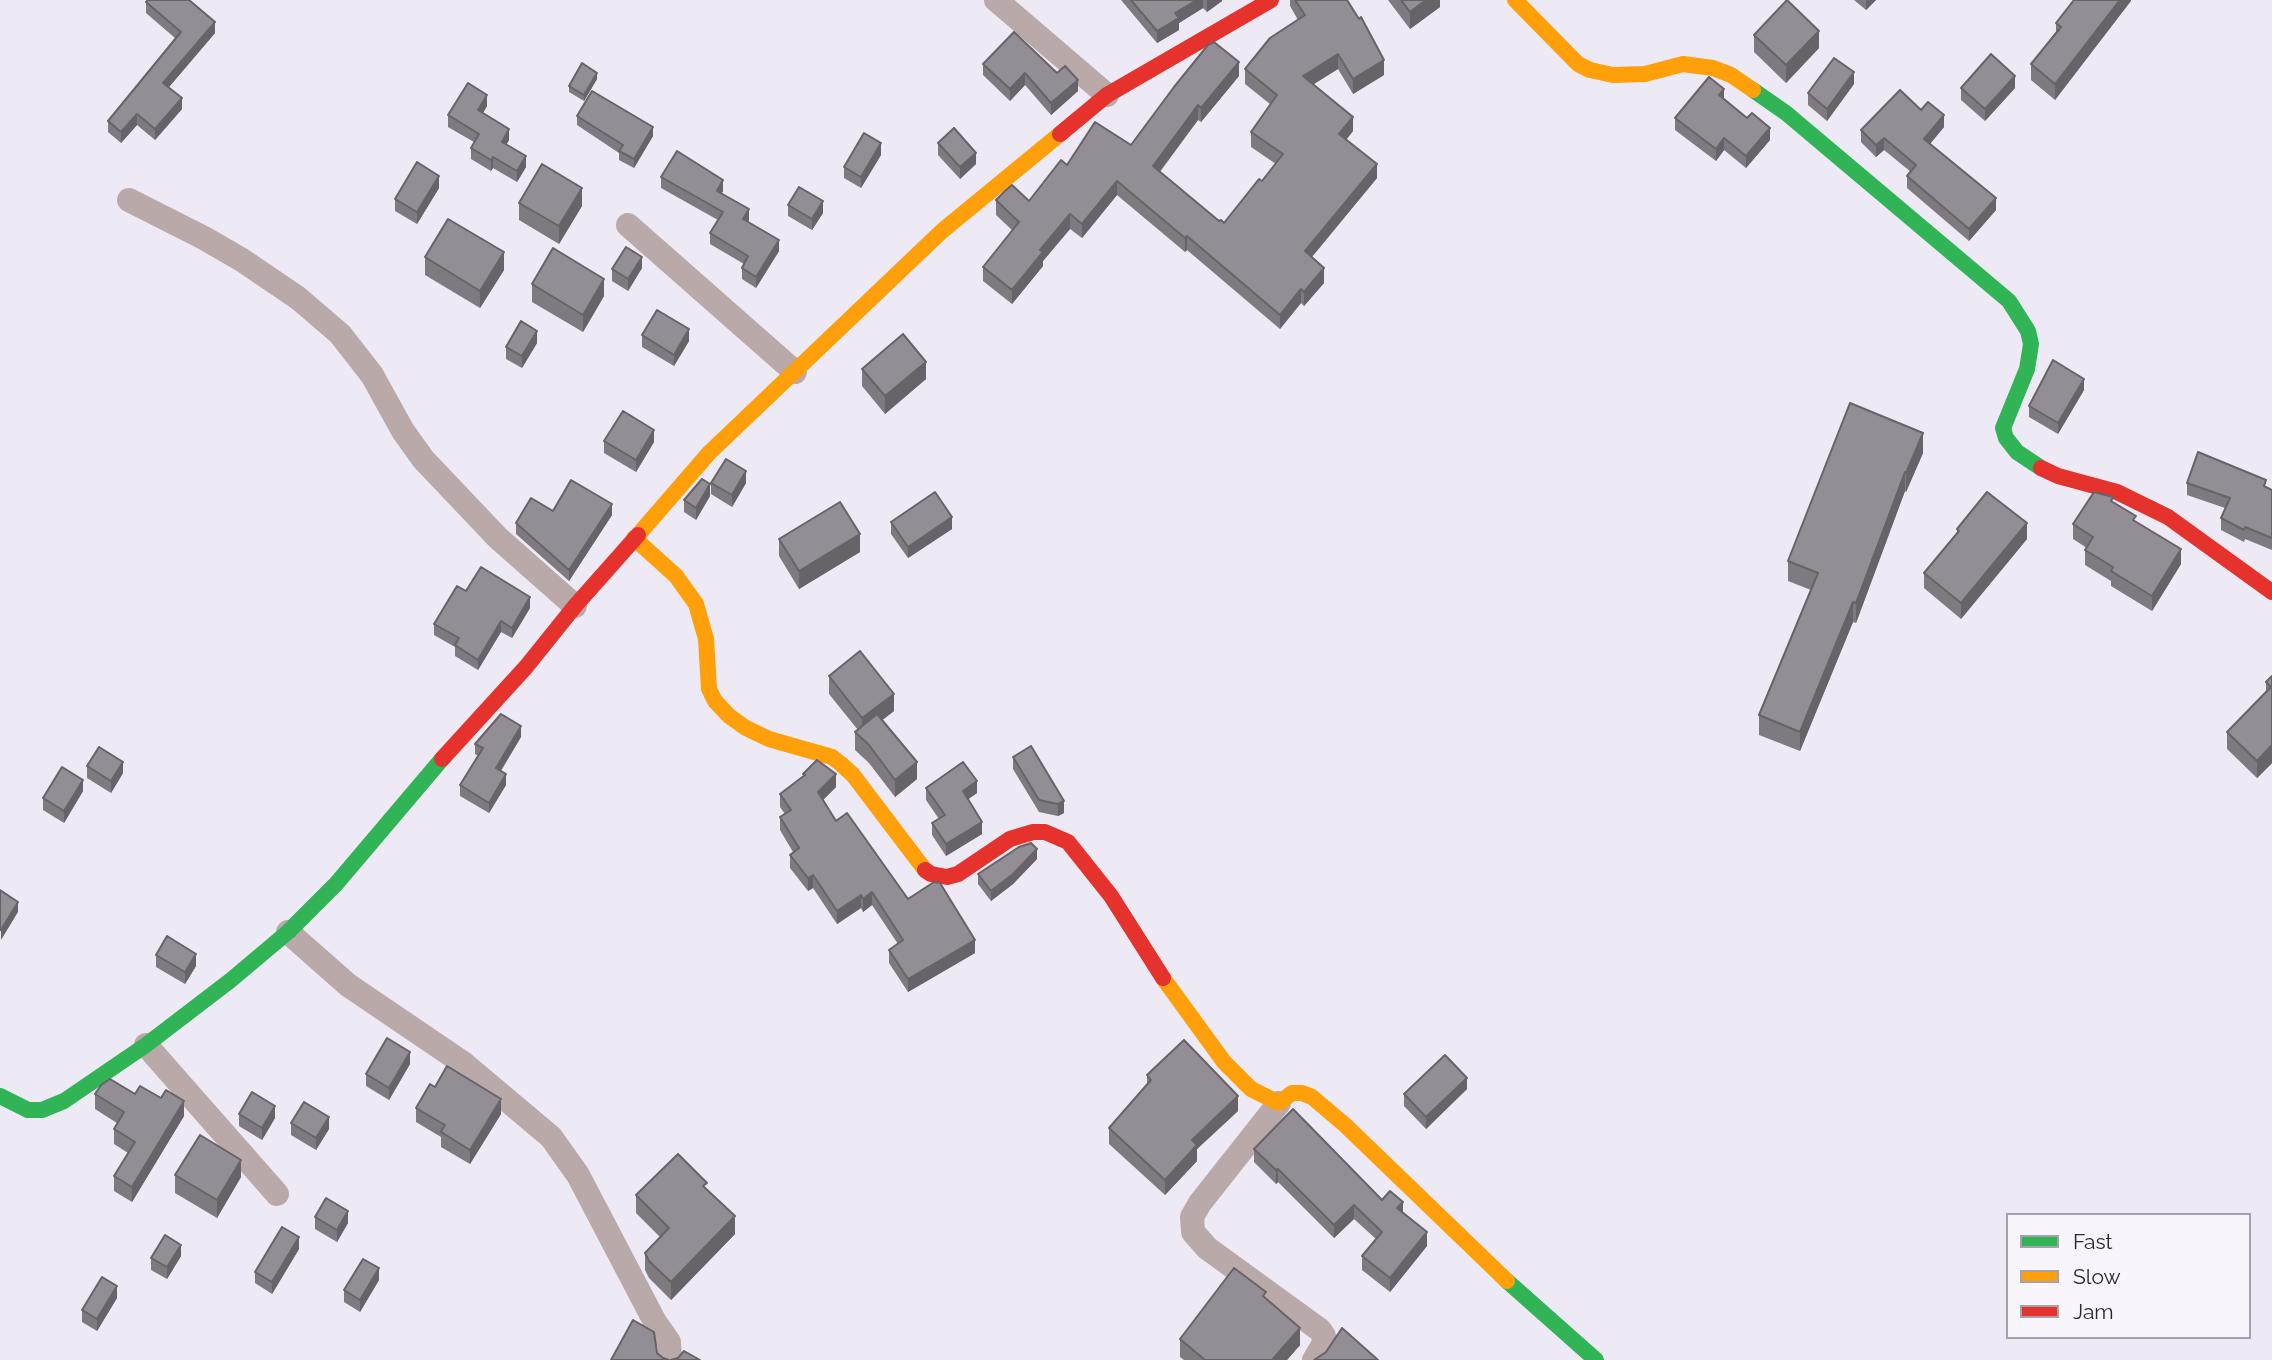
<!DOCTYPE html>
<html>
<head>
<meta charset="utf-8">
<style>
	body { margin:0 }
	#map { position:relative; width:2272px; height:1360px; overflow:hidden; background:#eeeaf5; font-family:Raleway,sans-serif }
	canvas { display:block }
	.legend { position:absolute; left:2006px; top:1213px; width:245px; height:126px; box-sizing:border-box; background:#f8f5fd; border:2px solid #a5a2aa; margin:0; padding:9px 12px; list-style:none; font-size:21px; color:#29262e }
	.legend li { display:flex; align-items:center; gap:14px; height:35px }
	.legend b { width:35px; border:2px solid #a5a2aa }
</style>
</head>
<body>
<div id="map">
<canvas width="2272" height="1360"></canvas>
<ul class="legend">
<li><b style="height:9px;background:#30b455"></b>Fast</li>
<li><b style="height:9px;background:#ff9f0a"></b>Slow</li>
<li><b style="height:9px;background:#e5322d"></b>Jam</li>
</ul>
</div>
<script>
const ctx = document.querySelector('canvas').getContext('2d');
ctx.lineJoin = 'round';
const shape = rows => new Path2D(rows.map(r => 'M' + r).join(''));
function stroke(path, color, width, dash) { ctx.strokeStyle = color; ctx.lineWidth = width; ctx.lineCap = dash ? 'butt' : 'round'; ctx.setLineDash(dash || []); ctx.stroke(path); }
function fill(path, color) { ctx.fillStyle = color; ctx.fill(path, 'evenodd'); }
const street = shape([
	[996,0,1107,95],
	[129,200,204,238,242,260,298,298,340,334,372,375,403,431,423,459,497,537,575,606],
	[628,225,795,372],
	[288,932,348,985,463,1063,551,1137,578,1175,655,1322,669,1342,670,1360],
	[146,1045,277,1194],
	[1279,1103,1200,1203,1192,1217,1193,1232,1207,1248,1320,1330,1324,1336,1323,1345,1314,1360]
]);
const fast = shape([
	[1753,90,1786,113,2009,301,2028,331,2031,344,2027,369,2003,428,2006,438,2017,452,2041,468],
	[0,1096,28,1110,42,1110,64,1101,146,1045,231,980,288,932,336,884,442,759],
	[1507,1281,1596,1360]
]);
const slow = shape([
	[1515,0,1578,64,1590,70,1613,75,1645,74,1683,64,1713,68,1731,75,1753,90],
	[638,535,709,453,942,231,1060,134],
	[634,538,676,576,696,604,706,639,709,689,715,701,729,716,746,728,769,739,832,757,841,764,853,775,925,870],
	[1163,978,1224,1062,1251,1089,1279,1103,1292,1093,1302,1093,1312,1097,1345,1125,1507,1281]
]);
const jam = shape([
	[1060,134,1107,95,1271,0],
	[2041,468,2058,476,2117,492,2168,517,2272,592],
	[442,759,526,667,575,606,638,535],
	[925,870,931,874,947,877,958,874,1010,839,1033,832,1045,832,1068,842,1111,896,1163,978]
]);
const wall = shape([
	[1121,0,1222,0,1222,1,1207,12,1203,8,1179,23,1179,30,1157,43],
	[1290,0,1347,0,1384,75,1353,94,1338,69,1313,84,1353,131,1347,139,1377,178,1312,257,1324,283,1304,306,1301,303,1280,329,1187,250,1185,252,1117,195,1082,238,1070,229,1043,261,1043,266,1012,304,983,281,983,267,1012,230,996,215,996,200,1029,201,1067,165,1131,145,1239,76,1201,122,1198,120,1160,172,1219,221,1224,223,1262,181,1276,164,1251,147,1251,132,1270,104,1245,84,1245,69,1298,20,1290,6],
	[1388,0,1440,0,1440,7,1410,29],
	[1854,0,1876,0,1866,10],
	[2131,0,2055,100,2031,80,2031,64,2056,32,2056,23],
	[146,2,215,33,169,87,182,109,155,140,137,125,121,143,108,132,108,121,175,38,146,13],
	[1754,35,1819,48,1786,83,1754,52],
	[983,64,1057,73,1078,91,1051,115,1025,85,1010,101,983,75],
	[597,79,584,101,569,92,569,86],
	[1854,84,1827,121,1808,105,1808,93],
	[1961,88,2015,88,1985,121,1961,100],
	[1724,100,1770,140,1746,168,1724,150,1716,161,1675,130,1675,118],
	[487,106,483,113,509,140,506,145,526,167,517,182,493,168,491,171,471,159,471,148,474,142,448,127,448,115],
	[1921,110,1944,127,1930,144,1996,210,1969,241,1907,188,1907,176,1911,172,1884,150,1876,157,1861,142,1861,130],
	[577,116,653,136,634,168,619,160,619,153,577,125],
	[938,143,976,164,960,179,938,155],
	[881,155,861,188,844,178,844,167],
	[661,177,723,191,722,193,749,220,748,222,779,251,756,288,742,279,742,268,744,264,710,244,710,233,718,220,661,188],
	[439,188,417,224,395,211,395,199],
	[519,203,582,206,559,244,519,220],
	[788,205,823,213,812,230,788,216],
	[425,257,504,270,480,308,425,275],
	[642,268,628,291,612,281,612,269],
	[532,284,604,296,583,332,532,302],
	[642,335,689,341,674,366,642,347],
	[537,343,522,368,506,359,506,347],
	[862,369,926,379,885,414,862,386],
	[2084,390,2058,434,2029,417,2029,406],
	[604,441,654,442,636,472,604,453],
	[1923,453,1906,492,1905,491,1856,623,1853,622,1800,751,1759,735,1759,715,1811,590,1788,581,1788,561],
	[711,483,746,483,732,507,711,494],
	[2187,483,2266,487,2272,490,2272,550,2245,539,2244,542,2221,530,2221,518,2225,508,2187,495],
	[710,496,696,520,684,512,684,500],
	[2113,502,2136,522,2181,564,2152,611,2111,586,2111,581,2085,565,2085,550,2087,548,2073,539,2073,524],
	[553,511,612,515,569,581,516,534,516,523],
	[891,522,952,529,908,558,891,534],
	[1957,529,2027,539,1961,619,1924,588,1924,573,1957,533],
	[779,539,860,552,799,589,779,556],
	[466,591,530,608,512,638,501,632,478,670,455,656,455,647,434,635,434,624],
	[829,676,894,711,882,720,917,779,895,797,869,763,855,750,855,732,858,730,829,694],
	[2272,676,2272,763,2257,778,2227,749,2227,732,2266,691,2266,682],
	[521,737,501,771,506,785,489,813,460,796,460,785,478,756,475,754,475,744],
	[1013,757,1064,801,1064,813,1058,816,1039,812,1013,769],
	[87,766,123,773,111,793,87,778],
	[803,774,836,787,823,800,836,821,908,899,975,953,908,992,889,963,889,950,898,944,872,905,863,912,861,908,837,924,813,888,808,891,790,868,790,855,793,852,780,830,780,817,785,814,780,807,780,794,803,777],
	[926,788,977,793,968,799,982,834,946,856,932,835,932,823,939,819,926,800],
	[83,791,64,823,43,810,43,798],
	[1037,859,1013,884,991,901,978,884,978,874],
	[156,955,196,966,185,984,156,967],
	[410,1064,389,1100,366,1086,366,1074],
	[1147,1075,1238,1111,1197,1149,1197,1161,1165,1195,1109,1144,1109,1128,1147,1085],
	[435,1087,501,1114,470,1164,441,1147,441,1137,416,1122,416,1108],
	[1467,1089,1426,1129,1404,1106,1404,1094],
	[95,1094,135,1094,161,1098,184,1116,132,1202,114,1191,114,1176,128,1153,114,1144,114,1129,117,1123,95,1109],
	[239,1114,275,1118,262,1140,239,1126],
	[291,1123,329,1129,316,1150,291,1135],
	[1254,1149,1382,1200,1403,1212,1427,1246,1390,1292,1362,1270,1362,1256,1376,1239,1354,1219,1334,1238,1278,1182,1276,1184,1254,1162],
	[175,1175,241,1177,217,1218,175,1193],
	[707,1189,735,1234,671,1300,649,1278,645,1270,645,1253,660,1237,636,1213,636,1195],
	[315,1217,348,1223,337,1242,315,1229],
	[299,1249,272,1294,255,1283,255,1272],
	[181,1256,167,1279,151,1270,151,1258],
	[379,1280,360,1312,344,1302,344,1290],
	[117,1298,97,1331,82,1322,82,1310],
	[1266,1298,1300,1345,1287,1360,1184,1360,1180,1357,1180,1339]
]);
const shadedWall = shape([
	[1197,0,1203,0,1203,8,1179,23,1179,30,1157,43,1157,31,1175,13],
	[1207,0,1222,0,1222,1,1207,12],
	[1426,0,1440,0,1440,7,1410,29,1410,12],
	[1866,0,1876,0,1866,10],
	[2120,0,2131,0,2131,1,2055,100,2055,84],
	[215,22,215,33,163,94,163,83],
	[1819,31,1819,48,1786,83,1786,65],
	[1338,54,1338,69,1303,91,1303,76],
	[1384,60,1384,75,1353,94,1353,79],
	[1239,62,1239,76,1201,122,1201,108],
	[1854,72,1854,84,1827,121,1827,109],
	[597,73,597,79,584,101,584,95],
	[1025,73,1025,85,1010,101,1010,89],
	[2015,76,2015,88,1985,121,1985,109],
	[1078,80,1078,91,1051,115,1051,103],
	[1724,89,1724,101,1719,95],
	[487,95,487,106,478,121,478,110],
	[182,98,182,109,155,140,155,129],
	[1198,105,1198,120,1153,180,1153,166],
	[137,114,137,125,121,143,121,132],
	[1944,115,1944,127,1924,151,1924,139],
	[1353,117,1353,131,1339,148,1339,134],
	[653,127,653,136,634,168,634,159],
	[1770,128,1770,140,1746,168,1746,156],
	[509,129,509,140,502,153,502,142],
	[1724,138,1724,150,1716,161,1716,149],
	[1884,138,1884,150,1876,157,1876,145],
	[881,143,881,155,861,188,861,177],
	[976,153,976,164,960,179,960,167],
	[526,156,526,167,517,182,517,171],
	[493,157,493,168,491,171,491,160],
	[1377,164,1377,178,1305,265,1305,251],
	[439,176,439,188,417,224,417,212],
	[723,180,723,191,717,201,717,191],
	[1117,181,1117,195,1082,238,1082,224],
	[582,188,582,206,559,244,559,226],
	[1996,198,1996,210,1969,241,1969,229],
	[823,201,823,213,812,230,812,219],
	[749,209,749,220,743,230,743,219],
	[1070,214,1070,229,1043,261,1043,266,1012,304,1012,290,1040,250],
	[1187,236,1187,250,1185,252,1185,238],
	[779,240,779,251,756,288,756,277],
	[504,252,504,270,480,308,480,291],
	[642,257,642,268,628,291,628,279],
	[1324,268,1324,283,1304,306,1304,292],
	[604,279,604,296,583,332,583,315],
	[1301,289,1301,303,1280,329,1280,315],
	[689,329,689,341,674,366,674,355],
	[537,331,537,343,522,368,522,356],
	[926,362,926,379,885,414,885,396],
	[2084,379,2084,390,2058,434,2058,423],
	[654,430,654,442,636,472,636,460],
	[1923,433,1923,453,1906,492,1906,473],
	[746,471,746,483,732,507,732,495],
	[1905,472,1905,491,1856,623,1856,603],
	[710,484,710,496,696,520,696,508],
	[612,504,612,515,569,581,569,570],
	[952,517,952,529,908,558,908,547],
	[2027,523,2027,539,1961,619,1961,603],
	[860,534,860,552,799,589,799,571],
	[2181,549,2181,564,2152,611,2152,596],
	[530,597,530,608,512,638,512,628],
	[1853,602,1853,622,1800,751,1800,732],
	[501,621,501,632,478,670,478,660],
	[894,694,894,711,862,736,862,718],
	[521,726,521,737,496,778,496,768],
	[2272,745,2272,763,2257,778,2257,761],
	[123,762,123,773,111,793,111,781],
	[917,762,917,779,895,797,895,780],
	[506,774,506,785,489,813,489,803],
	[836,774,836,787,818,805,818,792],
	[83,780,83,791,64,823,64,811],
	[977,781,977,793,963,803,963,791],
	[1064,801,1064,813,1058,816,1058,804],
	[982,822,982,834,946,856,946,844],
	[1037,849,1037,859,1013,884,991,901,991,891],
	[813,875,813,888,808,891,808,878],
	[872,892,872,905,863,912,863,899],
	[861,895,861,908,837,924,837,911],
	[18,902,18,912,1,940,1,930],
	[975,940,975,953,908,992,908,979],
	[196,954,196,966,185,984,185,972],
	[410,1052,410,1064,389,1100,389,1088],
	[1467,1078,1467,1089,1426,1129,1426,1117],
	[1238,1096,1238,1111,1197,1149,1197,1161,1165,1195,1165,1180,1192,1140],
	[501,1099,501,1114,470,1164,470,1150],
	[184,1101,184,1116,132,1202,132,1187],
	[275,1106,275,1118,262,1140,262,1128],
	[329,1117,329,1129,316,1150,316,1138],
	[241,1160,241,1177,217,1218,217,1200],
	[1278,1169,1278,1182,1276,1184,1276,1170],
	[1403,1202,1403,1216,1397,1208],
	[1354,1205,1354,1219,1334,1238,1334,1225],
	[348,1211,348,1223,337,1242,337,1230],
	[735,1216,735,1234,671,1300,671,1282],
	[1427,1232,1427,1246,1390,1292,1390,1278],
	[299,1237,299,1249,272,1294,272,1282],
	[181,1245,181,1256,167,1279,167,1267],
	[379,1268,379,1280,360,1312,360,1300],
	[117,1286,117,1298,97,1331,97,1319],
	[1300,1328,1300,1345,1287,1360,1272,1360]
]);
const building = shape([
	[148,0,189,0,215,22,163,83,182,98,155,129,137,114,121,132,108,121,181,32,146,2,148,0],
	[1131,0,1197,0,1175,13,1179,18,1157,31,1131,0],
	[1295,0,1347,0,1359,19,1361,17,1384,60,1353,79,1338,54,1303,76,1353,117,1339,134,1377,164,1305,251,1324,268,1304,292,1301,289,1280,315,1187,236,1185,238,1117,181,1082,224,1070,214,1040,250,1043,252,1012,290,983,267,1019,222,996,200,1006,190,1012,185,1029,201,1061,160,1067,165,1095,122,1131,145,1174,87,1208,45,1214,42,1239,62,1201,108,1198,105,1153,166,1219,221,1221,220,1224,223,1259,179,1262,181,1283,154,1251,132,1277,95,1245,69,1270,38,1305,15,1295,0],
	[1401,0,1426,0,1410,12,1401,0],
	[1787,0,1819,31,1786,65,1754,35,1787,0],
	[2074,0,2120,0,2055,84,2031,64,2061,27,2056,23,2074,0],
	[1014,32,1057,73,1065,66,1078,80,1051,103,1025,73,1010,89,983,64,1014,32],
	[1991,54,2015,76,1985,109,1961,88,1991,54],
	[1834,58,1854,72,1827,109,1808,93,1834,58],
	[582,63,597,73,584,95,569,86,582,63],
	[1709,77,1724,89,1719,95,1747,118,1752,113,1770,128,1746,156,1724,138,1716,149,1675,118,1709,77],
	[468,83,487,95,478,110,509,129,502,142,526,156,517,171,493,157,491,160,471,148,479,134,448,115,468,83],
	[1900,90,1921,110,1928,102,1944,115,1924,139,1996,198,1969,229,1907,176,1916,165,1884,138,1876,145,1861,130,1900,90],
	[592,91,653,127,634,159,619,151,623,145,577,116,592,91],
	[954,128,976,153,960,167,938,143,954,128],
	[864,133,881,143,861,177,844,167,864,133],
	[677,151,723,180,717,191,749,209,743,219,779,240,756,277,742,268,748,256,710,233,723,212,661,177,677,151],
	[417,162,439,176,417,212,395,199,417,162],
	[542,164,582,188,559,226,519,203,542,164],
	[799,187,823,201,812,219,788,205,799,187],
	[448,219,504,252,480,291,425,257,448,219],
	[626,247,642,257,628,279,612,269,626,247],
	[553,248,604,279,583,315,532,284,553,248],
	[657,310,689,329,674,355,642,335,657,310],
	[521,321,537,331,522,356,506,347,521,321],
	[903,334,926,362,885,396,862,369,903,334],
	[2053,360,2084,379,2058,423,2029,406,2053,360],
	[1850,403,1923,433,1906,473,1905,472,1856,603,1853,602,1800,732,1759,715,1818,573,1788,561,1850,403],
	[623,411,654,430,636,460,604,441,623,411],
	[2198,452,2266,480,2264,486,2272,490,2272,538,2245,527,2244,530,2221,518,2230,498,2187,483,2198,452],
	[726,459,746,471,732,495,711,483,726,459],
	[702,479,710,484,696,508,684,500,702,479],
	[571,480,612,504,569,570,516,523,531,498,553,511,571,480],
	[935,492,952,517,908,547,891,522,935,492],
	[1987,492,2027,523,1961,603,1924,573,1959,531,1957,529,1987,492],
	[2094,492,2113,497,2111,501,2136,516,2133,520,2181,549,2152,596,2111,571,2113,567,2085,550,2093,537,2073,524,2094,492],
	[840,502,860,534,799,571,779,539,840,502],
	[481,567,530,597,512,628,501,621,478,660,455,645,459,638,434,624,457,586,466,591,481,567],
	[860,651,894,694,862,718,829,676,860,651],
	[2272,676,2272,745,2257,761,2227,732,2271,687,2266,682,2272,676],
	[501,714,521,726,496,768,506,774,489,803,460,785,483,748,475,744,501,714],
	[877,714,917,762,895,780,869,745,855,732,877,714],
	[1031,746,1064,801,1058,804,1039,800,1013,757,1031,746],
	[99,747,123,762,111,781,87,766,99,747],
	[817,760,836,774,818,792,836,821,847,813,908,899,934,882,940,883,975,940,908,979,889,950,903,940,872,892,863,899,861,895,837,911,813,875,808,878,790,855,799,848,780,817,791,810,780,794,805,775,803,774,817,760],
	[963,762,977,781,963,791,982,822,946,844,932,823,945,815,926,788,963,762],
	[62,767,83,780,64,811,43,798,62,767],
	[1031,843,1037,849,1013,874,991,891,978,874,1019,847,1031,843],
	[0,890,18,902,1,930,0,930,0,890],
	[167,936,196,954,185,972,156,955,167,936],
	[387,1038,410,1052,389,1088,366,1074,387,1038],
	[1184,1040,1238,1096,1192,1140,1197,1145,1165,1180,1109,1128,1151,1080,1147,1075,1184,1040],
	[1445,1055,1467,1078,1426,1117,1404,1094,1445,1055],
	[447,1066,501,1099,470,1150,441,1132,445,1125,416,1108,430,1084,435,1087,447,1066],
	[110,1079,135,1094,140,1086,161,1098,166,1090,184,1101,132,1187,114,1176,135,1142,114,1129,124,1112,95,1094,101,1085,110,1079],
	[252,1092,275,1106,262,1128,239,1114,252,1092],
	[304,1102,329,1117,316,1138,291,1123,304,1102],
	[1293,1109,1382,1200,1390,1191,1403,1202,1397,1208,1427,1232,1390,1278,1362,1256,1382,1232,1354,1205,1334,1225,1278,1169,1276,1170,1254,1149,1293,1109],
	[200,1135,241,1160,217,1200,175,1175,200,1135],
	[678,1154,707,1183,703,1186,735,1216,671,1282,649,1261,645,1253,669,1228,636,1195,678,1154],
	[326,1198,348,1211,337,1230,315,1217,326,1198],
	[282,1227,299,1237,272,1282,255,1272,282,1227],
	[165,1235,181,1245,167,1267,151,1258,165,1235],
	[363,1259,379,1268,360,1300,344,1290,363,1259],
	[1234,1268,1266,1292,1263,1296,1300,1328,1272,1360,1205,1360,1180,1339,1234,1268],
	[102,1277,117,1286,97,1319,82,1310,102,1277],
	[633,1320,654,1332,657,1353,663,1358,669,1360,611,1360,633,1320],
	[1342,1328,1378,1360,1314,1360,1326,1352,1342,1328],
	[684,1351,700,1360,671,1360,678,1358,684,1351]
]);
stroke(street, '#b9aaa9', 24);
stroke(fast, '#30b455', 16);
stroke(slow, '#ff9f0a', 16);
stroke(jam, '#e5322d', 16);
fill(wall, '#7e7a80');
fill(shadedWall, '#676368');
fill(building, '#938e95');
stroke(building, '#676368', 2);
</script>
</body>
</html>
